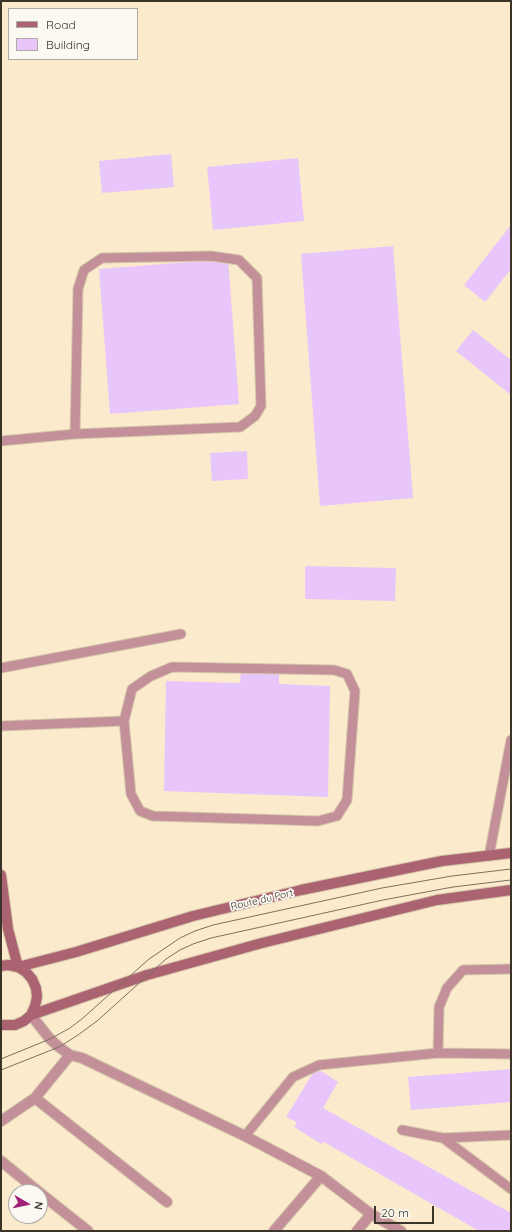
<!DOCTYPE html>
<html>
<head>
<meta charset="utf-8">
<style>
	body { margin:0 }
	#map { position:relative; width:512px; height:1232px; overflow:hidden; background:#fbeacb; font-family:Quicksand,sans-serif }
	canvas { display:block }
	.frame { position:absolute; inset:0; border:2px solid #3b3428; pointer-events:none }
	.legend { position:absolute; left:8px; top:8px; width:130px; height:52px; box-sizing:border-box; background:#fcf9f3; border:1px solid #afaaa2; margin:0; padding:5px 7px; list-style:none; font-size:12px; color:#3b3428 }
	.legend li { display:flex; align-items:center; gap:8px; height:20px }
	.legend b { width:20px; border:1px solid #afaaa2 }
	.north { position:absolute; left:8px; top:1184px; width:40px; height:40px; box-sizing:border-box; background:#fcf9f3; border:1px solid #afaaa2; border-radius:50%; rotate:99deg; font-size:11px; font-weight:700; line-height:16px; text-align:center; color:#3b3428 }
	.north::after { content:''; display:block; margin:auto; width:14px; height:18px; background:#9f2278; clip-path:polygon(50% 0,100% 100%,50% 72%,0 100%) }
	.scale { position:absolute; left:374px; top:1206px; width:60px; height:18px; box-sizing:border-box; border:2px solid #3b3428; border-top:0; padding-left:5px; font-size:12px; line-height:14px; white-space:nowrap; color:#3b3428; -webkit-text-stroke:3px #fcf9f3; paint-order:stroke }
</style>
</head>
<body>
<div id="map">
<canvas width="512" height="1232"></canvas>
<div class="frame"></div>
<ul class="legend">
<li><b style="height:5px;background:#ab6372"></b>Road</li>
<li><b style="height:11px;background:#e8c6fb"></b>Building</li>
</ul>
<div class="north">N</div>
<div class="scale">20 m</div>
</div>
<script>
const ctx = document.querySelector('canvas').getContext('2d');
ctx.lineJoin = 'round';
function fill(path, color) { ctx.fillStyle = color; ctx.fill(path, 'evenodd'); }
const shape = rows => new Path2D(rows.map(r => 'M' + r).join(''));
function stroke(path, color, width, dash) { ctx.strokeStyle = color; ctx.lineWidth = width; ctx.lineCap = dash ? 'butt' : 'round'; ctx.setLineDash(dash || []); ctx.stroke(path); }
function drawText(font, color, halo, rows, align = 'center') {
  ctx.font = font + ' Quicksand,sans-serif'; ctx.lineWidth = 3.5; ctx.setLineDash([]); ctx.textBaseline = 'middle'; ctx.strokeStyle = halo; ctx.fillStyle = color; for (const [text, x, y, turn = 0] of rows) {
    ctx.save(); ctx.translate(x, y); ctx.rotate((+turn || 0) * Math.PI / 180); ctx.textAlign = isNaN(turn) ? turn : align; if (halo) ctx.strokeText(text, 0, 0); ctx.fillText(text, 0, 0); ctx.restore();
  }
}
const building = shape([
	[171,154,174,187,102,193,99,161],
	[298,158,304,221,213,230,207,167],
	[511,225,511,269,485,302,464,285],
	[393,246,413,498,320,506,301,254],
	[228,259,239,404,110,414,99,269],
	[473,330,511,360,511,395,456,351],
	[247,451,248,479,212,481,210,453],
	[305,566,396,568,395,601,305,599],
	[241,672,279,673,279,684,330,686,328,797,164,791,166,681,240,683],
	[316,1068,338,1082,323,1108,511,1213,511,1231,479,1231,324,1142,321,1144,294,1127,297,1122,286,1117],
	[511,1069,511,1102,411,1110,408,1077]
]);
const lane = shape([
	[1,441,75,434,240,427,255,416,261,406,257,278,239,260,211,256,102,258,84,270,78,289,75,434],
	[172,667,334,670,347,674,355,691,347,800,337,816,318,821,153,816,140,811,131,794,124,721,132,689,151,676,172,667],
	[1,668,181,634],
	[1,726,124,721],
	[489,856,511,740],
	[438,1053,439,1007,447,988,463,970,511,969],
	[402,1130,443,1138,511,1135],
	[245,1136,293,1077,319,1065,438,1053,511,1054],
	[443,1138,511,1189]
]);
const street = shape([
	[31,1015,50,1039,59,1047,70,1055,82,1058,245,1136,321,1176,371,1214,401,1231],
	[35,1098,167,1202],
	[1,1121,35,1098,70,1055],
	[1,1161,39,1192],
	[40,1193,88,1231],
	[274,1231,321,1176],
	[357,1231,371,1214]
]);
const secondary = shape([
	[1,875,8,929,18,967,76,952,193,916,301,890,442,861,511,853],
	[1,966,8,965,18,967,26,972,32,979,36,988,37,997,35,1006,31,1015,24,1021,15,1025,1,1025],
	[31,1015,147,975,262,943,437,900,511,890]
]);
const tram = shape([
	[1,1059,50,1039,70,1028,83,1018,149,959,180,938,195,931,213,925,382,888,452,876,511,869],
	[1,1070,59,1047,78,1035,97,1021,166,959,180,950,193,944,211,938,383,900,453,887,511,880]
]);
const streetNames = [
	["Route du Port",262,900,-13]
];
fill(building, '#e8c6fb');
stroke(lane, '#d5c6aa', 11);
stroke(street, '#d5c6aa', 12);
stroke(secondary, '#d5c6aa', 12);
stroke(lane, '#c3909a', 9);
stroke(street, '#c3909a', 10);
stroke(secondary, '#ab6372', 10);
stroke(tram, '#7c715f', 1);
drawText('10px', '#3b3428', '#fcf9f3', streetNames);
</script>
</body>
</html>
